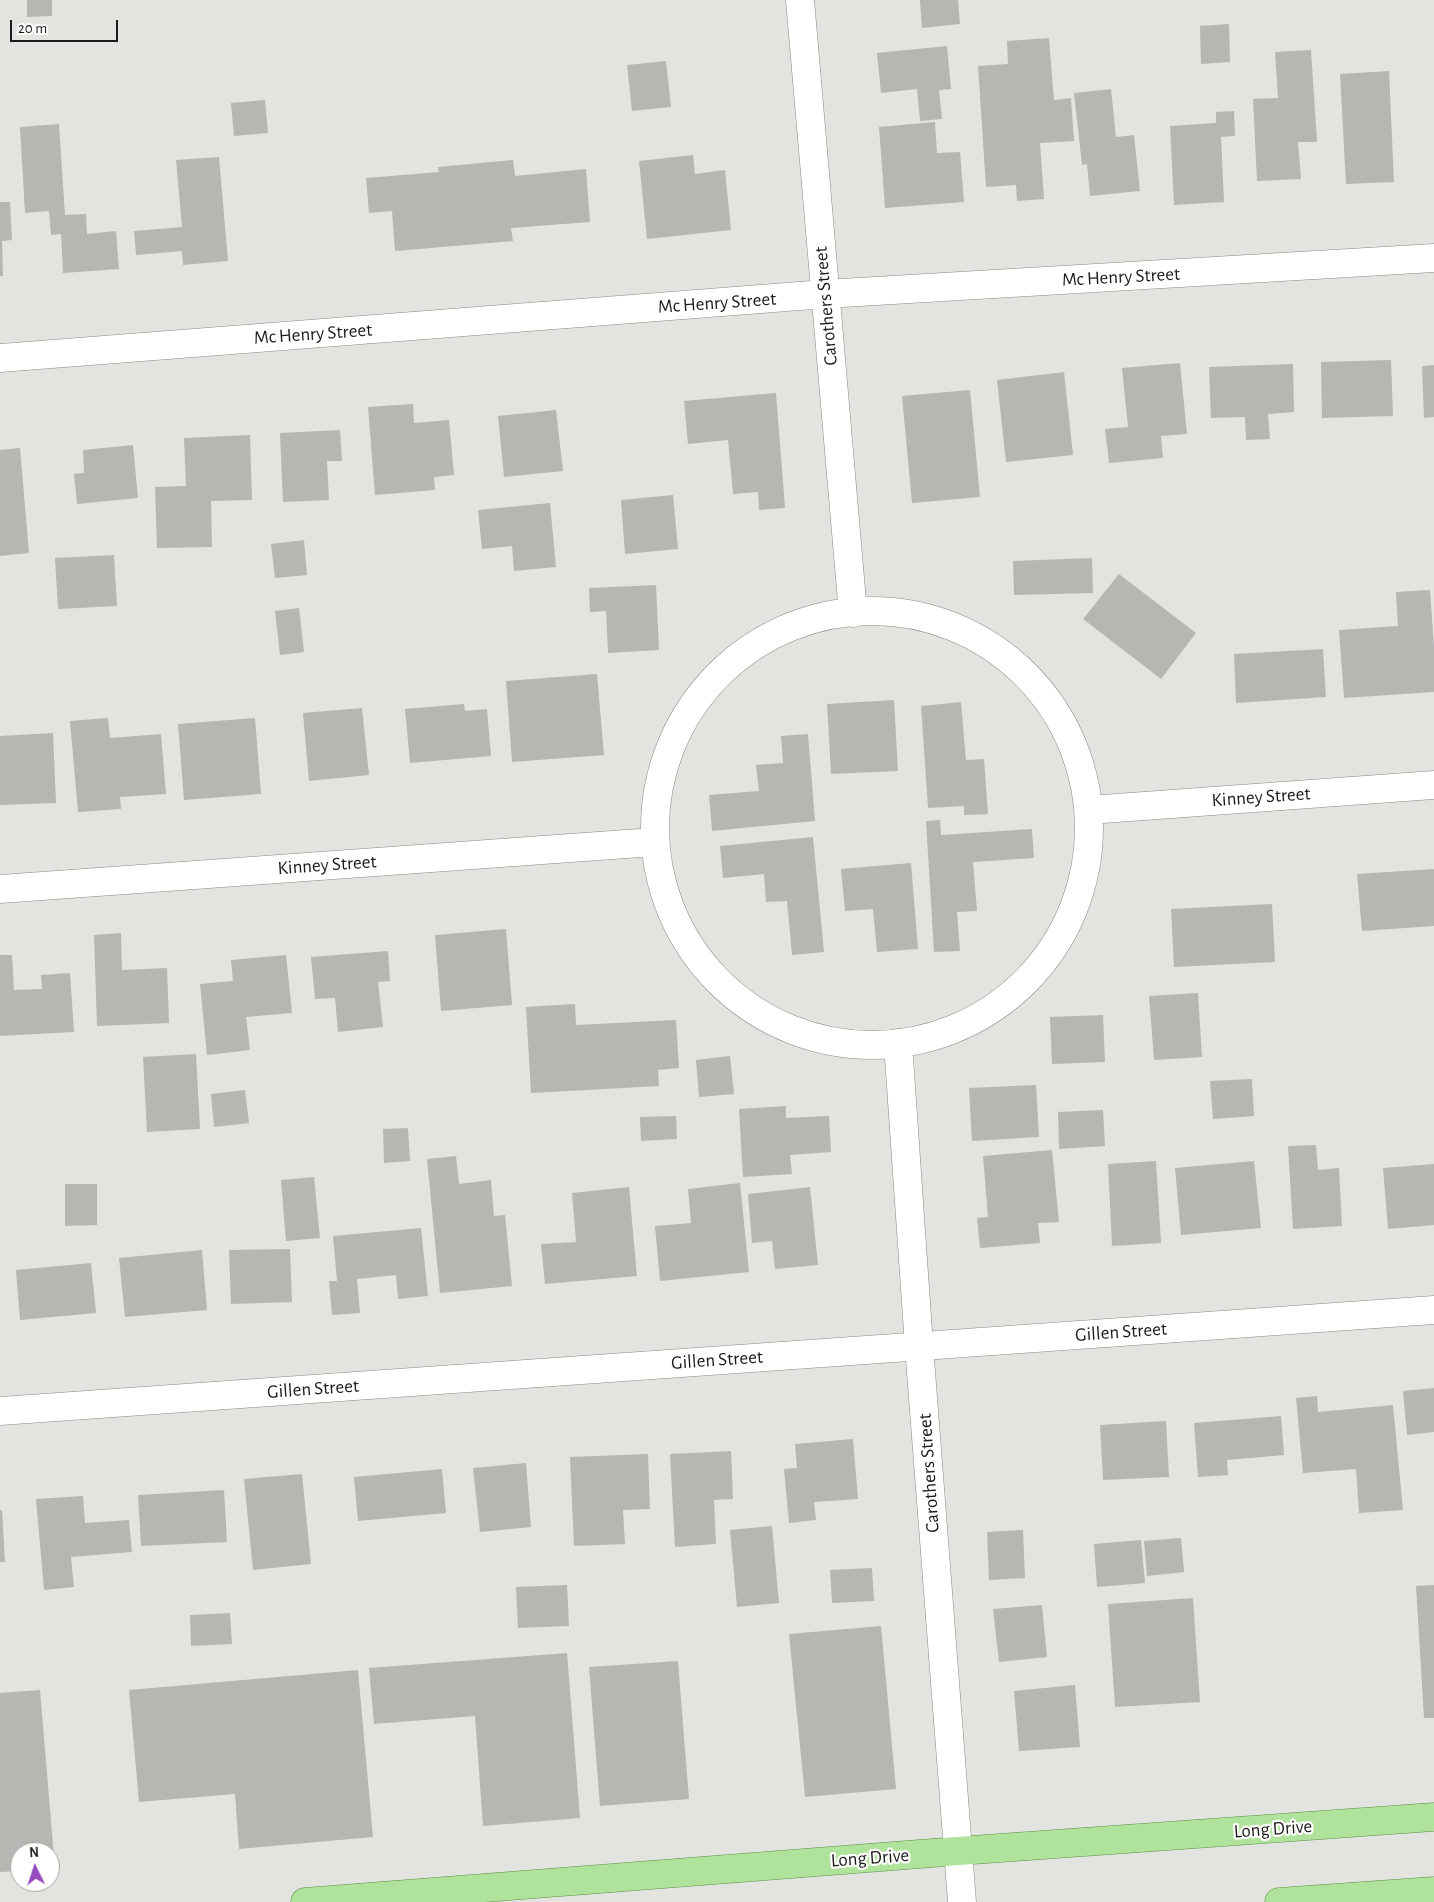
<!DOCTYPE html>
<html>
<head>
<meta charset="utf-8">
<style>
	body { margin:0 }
	#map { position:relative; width:1434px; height:1902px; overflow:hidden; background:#e3e3e0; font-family:"Alegreya Sans",sans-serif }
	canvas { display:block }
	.north { position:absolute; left:10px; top:1842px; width:50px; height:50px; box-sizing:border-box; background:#fffffe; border:1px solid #a4a4a3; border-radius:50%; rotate:356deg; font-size:14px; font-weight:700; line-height:20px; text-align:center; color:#1b1b1a }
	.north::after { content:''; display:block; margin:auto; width:18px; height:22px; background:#974cbd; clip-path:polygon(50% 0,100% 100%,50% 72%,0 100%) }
	.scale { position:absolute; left:10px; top:20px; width:108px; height:22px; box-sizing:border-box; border:2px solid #1b1b1a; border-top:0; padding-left:6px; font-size:15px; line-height:18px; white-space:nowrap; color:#1b1b1a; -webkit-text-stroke:4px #fffffe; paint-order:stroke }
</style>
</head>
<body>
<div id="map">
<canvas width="1434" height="1902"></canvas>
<div class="north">N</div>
<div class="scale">20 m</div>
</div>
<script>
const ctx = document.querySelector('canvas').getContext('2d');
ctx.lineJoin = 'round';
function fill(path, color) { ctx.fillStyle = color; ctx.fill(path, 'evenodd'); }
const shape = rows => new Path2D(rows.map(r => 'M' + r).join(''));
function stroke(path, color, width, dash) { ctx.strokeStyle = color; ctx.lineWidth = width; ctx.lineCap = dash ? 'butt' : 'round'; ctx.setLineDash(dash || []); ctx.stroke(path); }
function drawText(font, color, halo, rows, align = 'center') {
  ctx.font = font + ' "Alegreya Sans",sans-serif'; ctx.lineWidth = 4.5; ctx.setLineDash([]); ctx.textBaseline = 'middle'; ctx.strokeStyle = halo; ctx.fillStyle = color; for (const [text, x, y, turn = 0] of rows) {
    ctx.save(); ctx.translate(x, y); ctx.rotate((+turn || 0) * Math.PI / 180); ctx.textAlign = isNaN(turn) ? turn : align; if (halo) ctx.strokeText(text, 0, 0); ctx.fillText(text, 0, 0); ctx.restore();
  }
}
const building = shape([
	[27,0,52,0,52,16,27,17],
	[920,0,958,0,960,24,922,28],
	[1229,24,1230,62,1201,64,1200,26],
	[1049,38,1054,100,1071,98,1074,141,1040,143,1044,199,1017,201,1016,185,986,187,978,66,1008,64,1007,41],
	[947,46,951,89,939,90,942,119,920,121,917,89,881,93,877,53],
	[1311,50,1317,142,1298,142,1301,179,1257,181,1253,99,1278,98,1275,52],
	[666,61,671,107,632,111,627,65],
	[1389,71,1394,182,1346,184,1340,74],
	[1111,89,1116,137,1134,135,1140,191,1090,196,1087,164,1082,165,1074,93],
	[265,100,268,133,234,136,231,103],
	[1234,111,1235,136,1221,137,1224,202,1174,205,1170,126,1216,123,1216,112],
	[935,122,937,153,960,152,964,202,885,208,879,127],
	[59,124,65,215,86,214,87,234,116,231,119,269,63,273,61,234,51,235,49,211,25,213,20,127],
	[693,155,695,174,725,170,731,230,647,239,639,161],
	[219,157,228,261,183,265,182,251,136,255,134,231,182,227,176,160],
	[513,160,515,176,586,169,590,222,511,228,513,241,395,251,392,211,369,213,366,178,439,172,438,167],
	[0,202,10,202,12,240,2,241,3,276,0,276],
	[1391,360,1393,416,1322,418,1321,362],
	[1180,363,1187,434,1161,436,1163,458,1109,463,1105,429,1128,427,1122,368],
	[1293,364,1294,412,1268,414,1270,439,1246,440,1245,417,1211,418,1209,367],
	[1434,365,1434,417,1424,418,1422,366],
	[1064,372,1073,455,1006,462,997,380],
	[970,390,980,497,912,503,902,396],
	[776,393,785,508,759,510,758,492,733,494,728,440,688,444,684,401],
	[413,404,414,423,449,420,454,475,434,477,435,490,375,495,368,407],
	[556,410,563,471,504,477,498,416],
	[340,430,342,461,327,461,329,500,283,502,280,433],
	[250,435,252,500,211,501,212,547,157,548,155,487,186,486,184,438],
	[133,445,138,498,77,504,74,474,84,473,83,450],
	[20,448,29,553,0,556,0,450],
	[673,495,678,549,625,554,621,500],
	[550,503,556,567,514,571,512,546,482,549,478,510],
	[304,540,307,575,275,578,271,544],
	[114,555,117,606,58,609,55,558],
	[1092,558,1093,593,1014,595,1013,561],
	[1119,574,1196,633,1161,679,1083,619],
	[656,585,659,650,608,653,606,611,590,612,589,588],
	[1430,590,1434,646,1434,692,1344,698,1339,630,1398,626,1396,592],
	[299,608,304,652,280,655,275,611],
	[1323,649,1326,697,1236,703,1234,654],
	[597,674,604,755,512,762,506,681],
	[894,700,898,771,831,774,827,704],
	[961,702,966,760,984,759,988,814,964,815,964,806,928,808,921,706],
	[464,704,465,711,487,709,491,756,410,763,405,709],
	[362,708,369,775,309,781,303,713],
	[108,718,110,738,161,734,166,794,120,797,121,809,78,812,70,721],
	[255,718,261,794,184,800,178,724],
	[53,733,56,803,0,805,0,736],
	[808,734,815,821,712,831,709,795,759,791,756,765,783,763,781,736],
	[940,820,941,835,1032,829,1034,858,973,862,977,911,957,912,960,951,934,952,926,821],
	[813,837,824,952,792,955,787,901,766,902,764,874,723,878,720,846],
	[911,863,918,949,877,952,873,909,845,911,841,869],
	[1434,869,1434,926,1362,931,1357,874],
	[1272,904,1275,962,1174,967,1171,909],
	[506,929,512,1005,441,1011,435,935],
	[121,933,122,970,167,968,169,1023,97,1026,94,935],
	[388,951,390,981,378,982,383,1027,338,1032,335,998,315,999,311,957],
	[0,955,12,955,14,990,42,989,41,975,70,973,74,1032,0,1036],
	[286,955,292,1013,246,1017,250,1050,207,1055,200,984,233,981,231,960],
	[1198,993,1202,1057,1154,1060,1149,996],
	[575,1004,576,1025,676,1020,679,1068,658,1070,659,1086,531,1093,526,1007],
	[1103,1015,1105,1062,1052,1064,1050,1017],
	[196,1054,200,1129,147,1132,143,1057],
	[730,1056,734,1094,699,1097,696,1060],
	[1252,1079,1254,1116,1213,1119,1210,1081],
	[1036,1085,1039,1137,972,1141,969,1088],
	[245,1090,249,1123,214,1127,211,1094],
	[786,1106,786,1118,829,1116,831,1152,790,1155,792,1174,743,1177,739,1109],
	[1103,1110,1105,1146,1059,1149,1058,1112],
	[676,1116,677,1139,641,1141,640,1117],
	[408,1128,410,1161,384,1163,383,1129],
	[1316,1145,1318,1170,1339,1168,1342,1226,1293,1229,1288,1146],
	[1052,1150,1059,1222,1038,1223,1040,1243,980,1248,977,1218,988,1217,983,1156],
	[456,1156,459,1184,491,1180,494,1216,505,1215,512,1286,440,1293,427,1159],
	[1156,1161,1161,1243,1112,1246,1108,1164],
	[1254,1161,1261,1228,1181,1235,1175,1168],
	[1434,1164,1434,1225,1388,1229,1383,1168],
	[314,1177,320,1238,286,1241,281,1180],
	[740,1183,749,1272,660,1281,655,1226,691,1223,688,1189],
	[65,1184,97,1184,97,1225,65,1226],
	[629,1187,637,1276,545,1284,541,1244,576,1242,572,1193],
	[810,1187,818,1265,775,1269,772,1241,752,1243,748,1194],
	[421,1228,428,1296,398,1299,396,1275,357,1279,360,1313,332,1315,329,1281,337,1281,333,1236],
	[290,1249,292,1302,231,1304,229,1250],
	[202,1250,207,1310,125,1317,119,1258],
	[91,1263,96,1313,20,1320,16,1270],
	[1434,1388,1434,1432,1407,1435,1403,1391],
	[1317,1396,1318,1412,1393,1405,1403,1510,1359,1513,1356,1469,1303,1473,1296,1398],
	[1281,1416,1284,1455,1227,1460,1228,1475,1198,1477,1194,1423],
	[1166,1421,1169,1477,1103,1480,1100,1425],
	[853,1439,858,1499,814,1502,816,1520,789,1523,784,1469,797,1468,795,1444],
	[731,1451,733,1499,714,1500,716,1544,675,1547,670,1454],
	[648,1454,650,1509,623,1510,625,1544,574,1546,570,1457],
	[526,1463,531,1527,480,1532,473,1468],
	[442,1469,446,1513,358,1521,354,1477],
	[302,1474,311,1564,253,1570,244,1479],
	[224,1490,227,1542,141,1546,138,1495],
	[83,1496,85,1523,129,1520,132,1552,71,1557,74,1587,44,1590,36,1499],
	[0,1510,2,1510,5,1562,0,1562],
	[772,1526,779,1603,737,1607,730,1530],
	[1023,1530,1025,1578,989,1580,987,1532],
	[1181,1538,1184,1572,1147,1576,1144,1541],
	[1141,1540,1145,1583,1097,1587,1094,1544],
	[872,1568,874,1601,832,1603,830,1570],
	[567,1585,569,1626,518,1628,516,1587],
	[1434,1585,1434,1718,1424,1718,1416,1586],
	[1193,1598,1200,1702,1115,1707,1108,1604],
	[1042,1605,1047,1657,999,1662,993,1609],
	[230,1613,232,1644,191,1646,190,1615],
	[881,1626,896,1789,805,1797,789,1634],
	[567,1653,580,1818,483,1826,475,1716,374,1724,369,1668],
	[678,1661,689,1799,600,1806,589,1667],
	[358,1670,373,1837,239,1849,235,1794,139,1802,129,1690],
	[1075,1685,1080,1747,1019,1751,1014,1691],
	[40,1690,55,1868,50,1868,50,1852,20,1852,20,1871,0,1872,0,1693]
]);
const minor = shape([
	[800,0,853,613],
	[0,358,825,294,1434,258],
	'655 828a217 217 0 1 1 434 0a217 217 0 1 1-434 0Z',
	[1089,810,1434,785],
	[0,889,654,842],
	[898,1043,919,1346,962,1902],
	[0,1411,1434,1310]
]);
const major = shape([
	[305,1902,958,1851,1434,1817],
	[1279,1902,1434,1891]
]);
const streetNames = [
	["Mc Henry Street",1121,277,-3],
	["Mc Henry Street",717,303,-4],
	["Carothers Street",826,306,-95],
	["Mc Henry Street",313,334,-4],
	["Kinney Street",1261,797,-4],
	["Kinney Street",327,865,-4],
	["Gillen Street",1121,1332,-4],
	["Gillen Street",717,1360,-4],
	["Gillen Street",313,1389,-4],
	["Carothers Street",929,1473,-94],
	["Long Drive",1273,1829,-4],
	["Long Drive",870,1858,-4]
];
fill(building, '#b8b6b3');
stroke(minor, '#878784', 29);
stroke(major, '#599043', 29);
stroke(minor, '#fff', 28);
stroke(major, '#afe29b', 28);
drawText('19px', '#1b1b1a', '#fffffe', streetNames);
</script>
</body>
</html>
